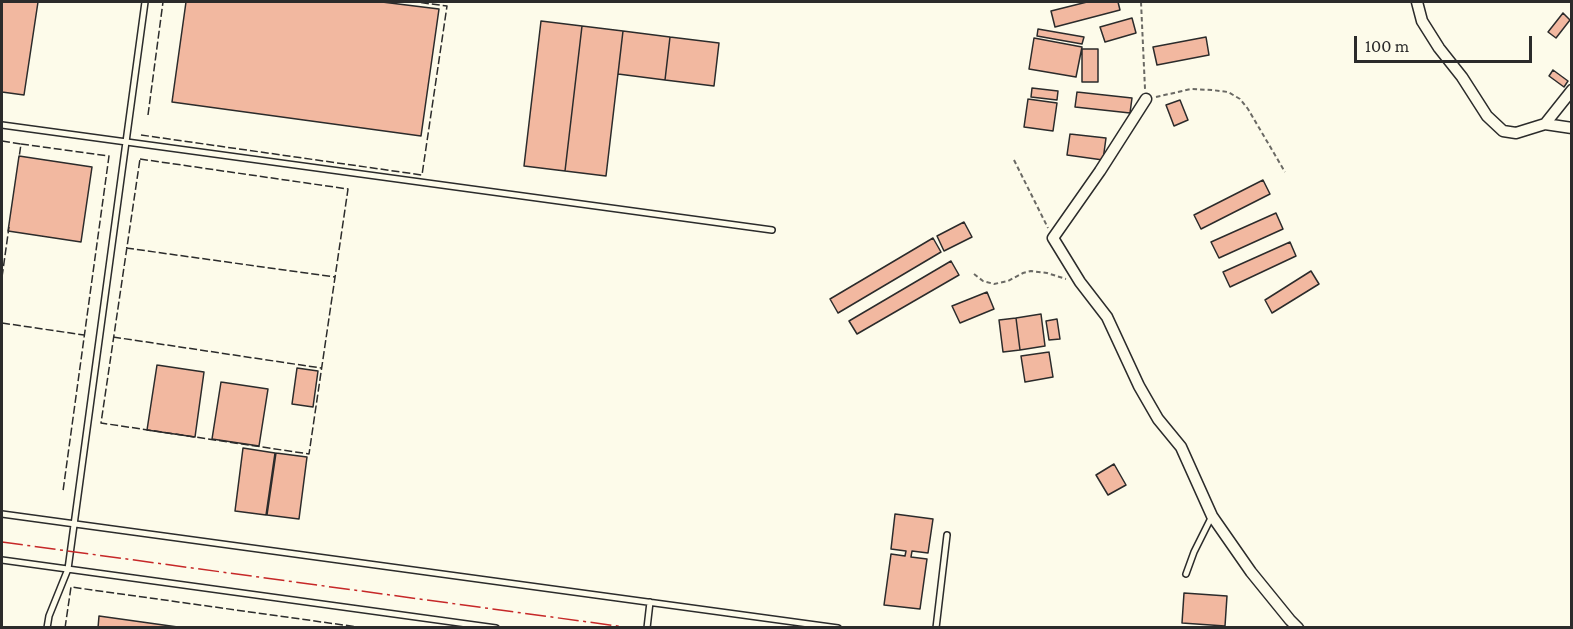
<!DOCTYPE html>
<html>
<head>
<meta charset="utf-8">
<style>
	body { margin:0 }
	#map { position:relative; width:1573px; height:629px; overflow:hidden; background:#fdfbea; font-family:"Crimson Pro",serif }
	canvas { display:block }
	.frame { position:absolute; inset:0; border:3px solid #2b2b2b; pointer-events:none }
	.scale { position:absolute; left:1354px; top:36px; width:178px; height:27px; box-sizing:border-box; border:3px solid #2b2b2b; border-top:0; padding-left:8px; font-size:18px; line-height:21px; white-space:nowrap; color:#2b2b2b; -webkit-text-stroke:4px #fdfbea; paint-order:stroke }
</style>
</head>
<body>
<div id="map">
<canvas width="1573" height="629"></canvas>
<div class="frame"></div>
<div class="scale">100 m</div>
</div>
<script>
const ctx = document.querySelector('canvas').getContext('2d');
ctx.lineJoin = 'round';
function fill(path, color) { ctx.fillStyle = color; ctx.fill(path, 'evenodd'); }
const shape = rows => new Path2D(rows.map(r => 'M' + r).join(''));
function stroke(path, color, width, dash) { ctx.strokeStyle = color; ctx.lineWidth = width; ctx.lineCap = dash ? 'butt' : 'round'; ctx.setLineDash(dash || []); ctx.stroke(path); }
const building = shape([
	[2,2,38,2,24,95,2,92,2,2],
	[186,2,382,2,439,9,421,136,172,102,186,2],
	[1087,2,1118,2,1120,10,1055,27,1051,11,1087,2],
	[1563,13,1570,20,1556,38,1548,32,1563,13],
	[1132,18,1136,33,1105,42,1100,27,1132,18],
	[541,21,582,26,565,171,524,166,541,21],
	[582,26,623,31,606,176,565,171,582,26],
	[1038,29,1084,37,1082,44,1037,36,1038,29],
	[623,31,670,37,665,80,618,74,623,31],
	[670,37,719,43,714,86,665,80,670,37],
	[1206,37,1209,55,1157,65,1153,47,1206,37],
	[1034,38,1082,47,1076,77,1029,69,1034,38],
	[1082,49,1098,49,1098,82,1082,82,1082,49],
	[1553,70,1568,81,1564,87,1549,76,1553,70],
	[1032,88,1058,91,1057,100,1031,97,1032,88],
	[1077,92,1132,98,1130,113,1075,107,1077,92],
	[1028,99,1057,103,1053,131,1024,127,1028,99],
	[1180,100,1188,120,1174,126,1166,105,1180,100],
	[1070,134,1106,138,1103,160,1067,155,1070,134],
	[19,156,92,167,81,242,8,231,19,156],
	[1263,180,1270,194,1201,229,1194,215,1263,180],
	[1276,213,1283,229,1219,258,1211,242,1276,213],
	[964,222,972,237,944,251,937,236,964,222],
	[933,238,941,252,838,313,830,299,933,238],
	[1290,242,1296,256,1230,287,1223,272,1290,242],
	[951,261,959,275,857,334,849,321,951,261],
	[1311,271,1319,284,1272,313,1265,300,1311,271],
	[987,292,994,309,960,323,952,306,987,292],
	[1041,314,1045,346,1020,350,1016,318,1041,314],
	[1016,318,1020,350,1003,352,999,320,1016,318],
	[1057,319,1060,339,1049,340,1046,321,1057,319],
	[1049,352,1053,377,1025,382,1021,356,1049,352],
	[157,365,204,372,195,437,147,430,157,365],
	[297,368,318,371,313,407,292,404,297,368],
	[221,382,268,389,259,446,212,439,221,382],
	[243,448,275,453,266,515,235,511,243,448],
	[276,453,307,457,299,519,267,515,276,453],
	[1114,464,1126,485,1108,495,1096,475,1114,464],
	[895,514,933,519,928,553,912,551,911,557,927,559,920,609,884,605,891,554,905,556,906,551,891,549,895,514],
	[1184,593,1227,596,1225,626,1182,623,1184,593],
	[99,616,185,628,98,628,99,616]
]);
const path = shape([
	[1141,2,1145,89],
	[1156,97,1191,89,1212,90,1228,92,1240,99,1248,109,1285,172],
	[1014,160,1048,228],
	[974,274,983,281,994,284,1008,281,1023,273,1031,271,1047,273,1066,279]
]);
const service = shape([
	[2,125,772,230],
	[2,514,838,628],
	[2,560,496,628],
	[1186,574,1194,552,1212,516],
	[47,628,49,616,68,569,145,2],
	[647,628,650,602],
	[936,628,947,535]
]);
const minor = shape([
	[1417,2,1422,21,1439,48,1462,77,1487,116,1503,131,1516,133,1545,124,1572,128],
	[1146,99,1100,171,1053,238,1080,282,1107,317,1139,386,1158,419,1181,447,1212,516,1251,572,1290,620,1298,628],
	[1545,124,1572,90]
]);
const fence = shape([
	[148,115,163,2],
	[141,135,422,175,447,6,416,2],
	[2,141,21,144,19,158],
	[21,144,109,156,63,491],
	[140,159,348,189,309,454,101,423,140,159],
	[126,248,335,277],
	[2,277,9,227],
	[2,323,84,335],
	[113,337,321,368],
	[65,628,71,587,365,628]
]);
const power = shape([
	[2,542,632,628]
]);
fill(building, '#f2b8a0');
stroke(building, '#2b2b2b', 1.5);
stroke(service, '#2b2b2b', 8);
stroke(minor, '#2b2b2b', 13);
stroke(path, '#6a6964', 2, [4.5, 3]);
stroke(service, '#fdfbea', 5);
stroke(minor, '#fdfbea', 10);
stroke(fence, '#2b2b2b', 1.5, [8, 3]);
stroke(power, '#c62828', 1.5, [21, 4.5, 3, 4.5]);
</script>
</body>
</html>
